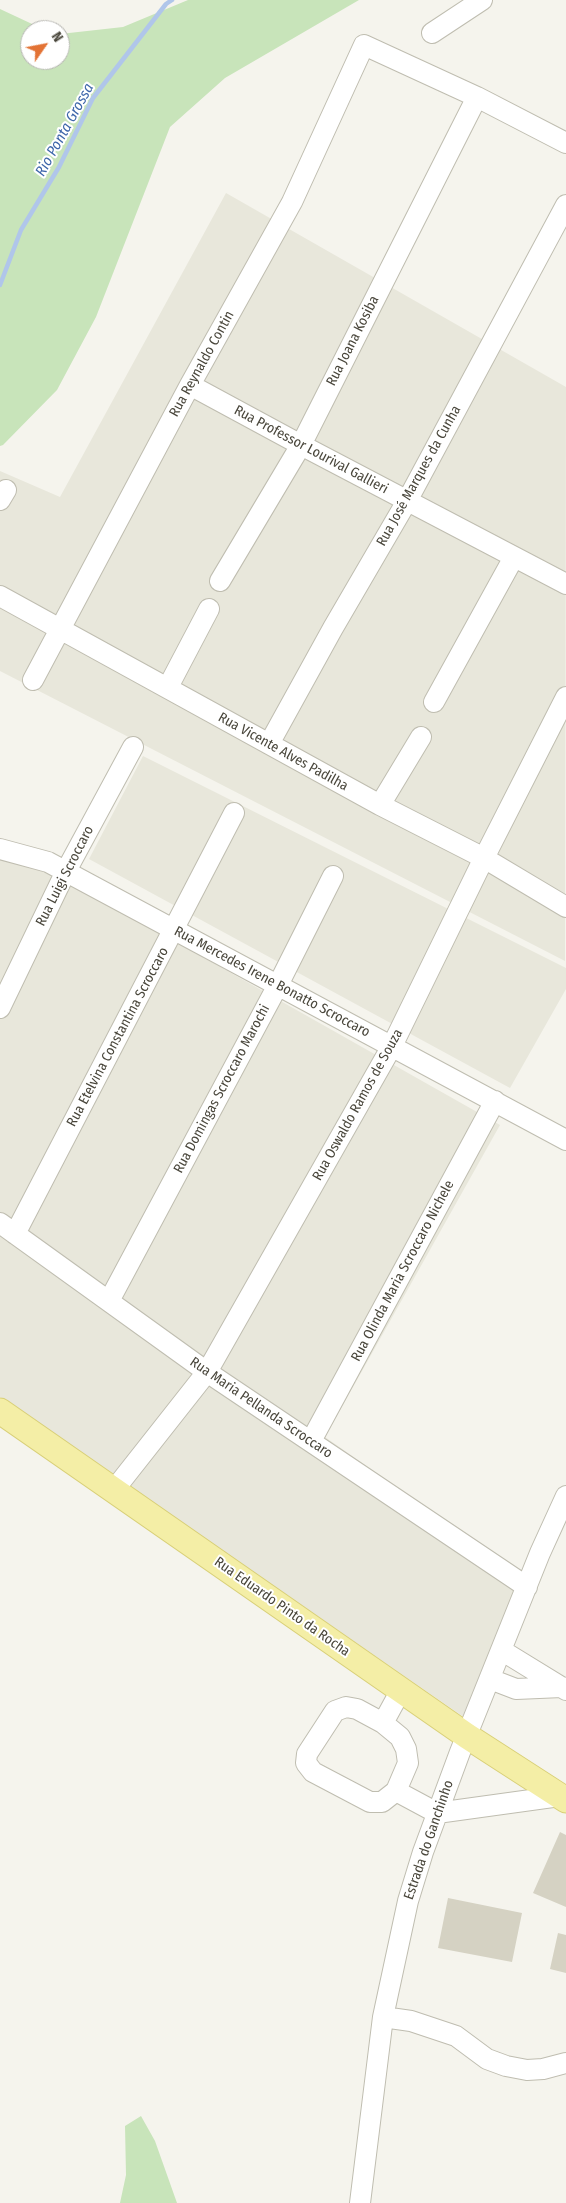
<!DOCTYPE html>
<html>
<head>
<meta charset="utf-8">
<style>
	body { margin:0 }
	#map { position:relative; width:566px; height:2203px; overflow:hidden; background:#f5f4ed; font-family:"Fira Sans Condensed",sans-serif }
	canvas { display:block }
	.north { position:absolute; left:20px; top:20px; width:50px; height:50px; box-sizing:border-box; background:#fff; border:1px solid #b6b5b1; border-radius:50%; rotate:57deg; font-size:14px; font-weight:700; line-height:20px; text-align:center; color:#49463b }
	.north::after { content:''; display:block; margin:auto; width:18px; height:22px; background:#e37335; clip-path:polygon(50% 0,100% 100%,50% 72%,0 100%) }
</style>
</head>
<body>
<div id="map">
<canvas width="566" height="2203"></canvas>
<div class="north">N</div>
</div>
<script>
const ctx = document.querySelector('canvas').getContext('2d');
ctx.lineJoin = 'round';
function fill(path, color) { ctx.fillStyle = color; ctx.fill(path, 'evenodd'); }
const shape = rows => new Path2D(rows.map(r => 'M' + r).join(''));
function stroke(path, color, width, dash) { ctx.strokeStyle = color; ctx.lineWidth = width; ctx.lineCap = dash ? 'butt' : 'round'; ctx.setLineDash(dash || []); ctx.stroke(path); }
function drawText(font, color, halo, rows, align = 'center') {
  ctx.font = font + ' "Fira Sans Condensed",sans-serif'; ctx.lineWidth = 4; ctx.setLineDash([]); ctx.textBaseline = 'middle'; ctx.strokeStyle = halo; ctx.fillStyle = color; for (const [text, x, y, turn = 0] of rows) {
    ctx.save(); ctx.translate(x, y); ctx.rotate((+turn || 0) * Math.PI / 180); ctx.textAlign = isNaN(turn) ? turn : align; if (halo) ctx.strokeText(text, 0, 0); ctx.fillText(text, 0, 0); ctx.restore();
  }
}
const residential = shape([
	[226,193,566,387,565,961,0,671,0,471,60,497],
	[143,756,566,968,566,989,510,1088,89,859],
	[0,848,63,878,500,1125,325,1437,524,1576,468,1720,0,1397]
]);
const green = shape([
	[188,0,359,0,225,78,170,127,96,317,57,390,3,445,0,446,0,9,45,30,30,30,30,60,60,60,60,34,123,27],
	[141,2116,155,2141,177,2203,120,2203,126,2175,125,2126]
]);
const stream = shape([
	[0,285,21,230,59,167,93,98,166,4,172,0]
]);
const building = shape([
	[560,1832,566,1835,566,1907,533,1893],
	[448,1898,522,1913,512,1962,438,1948],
	[558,1933,566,1935,566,1973,550,1969]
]);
const minor = shape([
	[432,33,482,0],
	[190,385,301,445,566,584],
	[0,500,6,490],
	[220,581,301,445,477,97],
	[0,596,380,805,484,858,566,907],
	[33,680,190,385,292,202,364,45,477,97,566,143],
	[168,687,209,609],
	[434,702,514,557],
	[269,744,333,628,407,501,566,205],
	[380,805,421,737],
	[0,849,48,862,566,1140],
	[0,1008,66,871,133,747],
	[0,1223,207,1372,527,1587],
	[15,1234,234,813],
	[109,1301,278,985,333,876],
	[311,1441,495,1101],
	[114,1490,207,1372,392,1046,484,858,566,697],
	[501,1650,566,1690],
	[490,1679,516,1689,562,1687],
	[401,1690,383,1723,400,1737,406,1749,408,1763,396,1791,437,1813,560,1796],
	[383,1723,357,1709,346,1707,335,1711,307,1754,306,1763,313,1772,370,1802,382,1802,396,1791],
	[383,2017,411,2021,456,2036,487,2059,506,2066,527,2070,543,2069,566,2063],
	[360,2203,383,2017,408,1901,423,1852,460,1752,540,1553,566,1496]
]);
const major = shape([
	[0,1411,467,1736,566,1800]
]);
const streetNames = [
	["Rua Joana Kosiba",353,341,-63],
	["Rua Reynaldo Contin",202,364,-61],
	["Rua Professor Lourival Gallieri",311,450,28],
	["Rua José Marques da Cunha",419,476,-61],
	["Rua Vicente Alves Padilha",283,752,29],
	["Rua Luigi Scroccaro",65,876,-63],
	["Rua Mercedes Irene Bonatto Scroccaro",272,982,28],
	["Rua Etelvina Constantina Scroccaro",118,1037,-62],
	["Rua Domingas Scroccaro Marochi",222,1089,-62],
	["Rua Oswaldo Ramos de Souza",358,1105,-61],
	["Rua Olinda Maria Scroccaro Nichele",403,1271,-62],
	["Rua Maria Pellanda Scroccaro",261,1408,34],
	["Rua Eduardo Pinto da Rocha",282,1607,35],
	["Estrada do Ganchinho",429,1840,-71]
];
const waterNames = [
	["Rio Ponta Grossa",65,130,-61]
];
fill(residential, '#e8e7db');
fill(green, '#c8e4ba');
stroke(stream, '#b0c6ea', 4.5);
fill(building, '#d5d2c3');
stroke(minor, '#bfbdb0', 22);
stroke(major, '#d8cf77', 27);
stroke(minor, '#fff', 20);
stroke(major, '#f4eea6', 25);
drawText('14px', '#49463b', '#fff', streetNames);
drawText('italic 15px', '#3e66aa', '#fff', waterNames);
</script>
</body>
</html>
